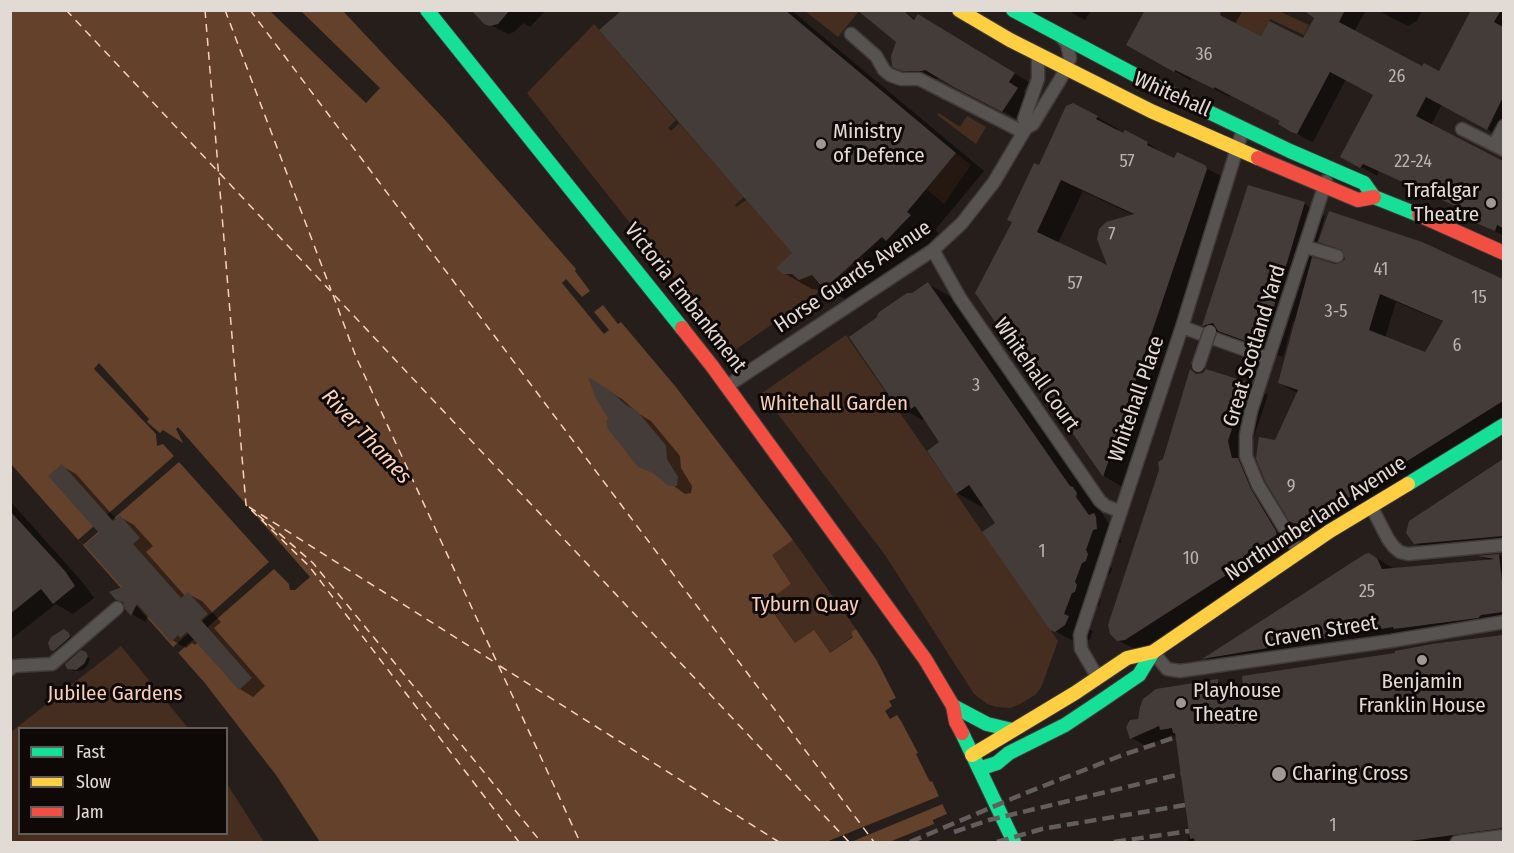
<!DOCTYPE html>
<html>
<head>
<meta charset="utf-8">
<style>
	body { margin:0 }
	#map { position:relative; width:1514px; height:853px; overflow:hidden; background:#251e1b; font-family:"Fira Sans Condensed",sans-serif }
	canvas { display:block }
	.frame { position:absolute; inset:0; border:12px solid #e2dad5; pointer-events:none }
	.legend { position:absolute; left:18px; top:727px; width:210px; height:108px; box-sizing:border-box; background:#0e0906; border:2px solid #635d59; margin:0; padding:8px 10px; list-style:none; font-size:18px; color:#e2dad5 }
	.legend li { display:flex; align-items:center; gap:12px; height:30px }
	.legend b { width:30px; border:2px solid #635d59 }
</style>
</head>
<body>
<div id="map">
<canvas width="1514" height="853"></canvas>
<div class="frame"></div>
<ul class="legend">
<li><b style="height:8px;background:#16e098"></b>Fast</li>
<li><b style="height:8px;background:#ffcf43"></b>Slow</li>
<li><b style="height:8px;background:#f24e42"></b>Jam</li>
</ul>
</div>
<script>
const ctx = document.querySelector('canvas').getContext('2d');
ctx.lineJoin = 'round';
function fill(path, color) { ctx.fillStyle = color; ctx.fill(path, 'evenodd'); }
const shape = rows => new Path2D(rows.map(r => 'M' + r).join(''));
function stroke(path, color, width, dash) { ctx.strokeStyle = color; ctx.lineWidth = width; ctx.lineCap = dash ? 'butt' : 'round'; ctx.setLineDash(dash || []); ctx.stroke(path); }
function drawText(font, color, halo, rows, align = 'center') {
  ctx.font = font + ' "Fira Sans Condensed",sans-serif'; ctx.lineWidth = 6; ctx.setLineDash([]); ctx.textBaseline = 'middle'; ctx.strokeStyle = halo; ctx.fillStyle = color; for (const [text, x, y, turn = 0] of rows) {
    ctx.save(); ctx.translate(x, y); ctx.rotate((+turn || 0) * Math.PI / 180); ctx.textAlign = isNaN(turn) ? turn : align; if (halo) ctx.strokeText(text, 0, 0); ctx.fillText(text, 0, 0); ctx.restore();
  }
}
const green = shape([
	[805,11,859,11,838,37],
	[1222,11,1279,11,1309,25,1304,35,1270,19,1261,36,1220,15],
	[594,24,676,120,668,128,671,131,679,123,744,197,735,205,736,207,746,200,823,288,861,257,868,264,825,290,823,289,732,352,527,93],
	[939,113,960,127,967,116,986,127,976,144,937,115],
	[956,153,971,165,944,204,926,189],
	[846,335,1058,641,1041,688,1035,695,1020,704,1010,708,997,707,987,704,974,694,885,555,762,393],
	[793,540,856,629,851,632,853,636,830,653,795,643,766,601,791,584,771,555],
	[121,646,188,728,20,728,20,834,226,834,227,784,264,842,11,842,11,732]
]);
const water = shape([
	[10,11,343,11,445,120,576,269,575,271,590,291,582,297,566,279,562,283,604,334,609,330,594,312,603,305,618,324,621,322,675,386,787,532,793,540,772,555,791,584,766,602,795,643,814,630,830,653,853,637,851,632,856,629,877,661,896,698,889,701,892,706,885,711,890,719,897,715,901,721,918,753,916,754,930,782,932,781,947,814,933,820,943,842,320,842,276,775,204,682,11,464]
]);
const pier = shape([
	[270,11,301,11,380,88,366,103],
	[99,363,149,419,147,422,160,433,163,430,183,443,176,429,178,427,310,577,295,590,290,590,289,584,274,569,178,653,173,647,269,562,179,462,83,545,78,540,174,456,163,444,157,446,156,434,94,369],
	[942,795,945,803,851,842,826,842],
	[950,813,948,816,937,821,946,842,889,842,934,824,933,820]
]);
const shadow = shape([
	[473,10,546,10,530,27,523,23,514,32,508,34,485,22],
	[623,10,791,10,984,171,935,230,939,233,916,257,911,254,854,304,836,294,830,296,819,290,812,289,782,272,795,254],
	[903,10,916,20,918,16,1029,82,1023,92,1031,97,1017,119,940,77,937,79,918,78,894,65],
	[1067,10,1091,10,1085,20],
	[1146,10,1243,10,1235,24,1262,38,1303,40,1319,10,1366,10,1354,32,1422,68,1440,73,1473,10,1504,10,1503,138,1442,104,1431,125,1504,163,1504,236,1478,222,1480,218,1379,171,1377,176,1342,156,1375,95,1346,79,1313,142,1308,140,1280,124,1281,121,1230,95,1230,97,1192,78,1190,80,1128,44],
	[1377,10,1422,10,1417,21,1408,26],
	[1097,117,1118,129,1116,131,1148,143,1168,157,1204,167,1226,179,1124,488,1104,476,977,293,1039,167],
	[1083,191,1135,216,1110,268,1058,243],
	[1304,204,1325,216,1312,259,1335,266,1343,264,1346,259,1345,253,1320,241,1473,266,1504,281,1504,419,1320,533,1311,532,1294,522,1276,441,1298,393,1279,383,1296,322,1293,321,1283,357,1240,342,1229,336,1224,336,1204,325],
	[1396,302,1444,322,1425,354,1385,338],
	[928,284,953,298,1093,501,1101,508,1101,512,1109,524,1120,532,1121,543,1117,543,1110,565,1112,569,1110,574,1106,576,1099,597,1101,600,1099,606,1096,607,1089,629,1093,631,1090,639,1081,645,1051,629,997,524,985,505,982,507,957,493,941,442,925,418,922,420,897,405,851,338],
	[1191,371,1198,375,1247,383,1268,395,1248,454,1252,468,1259,472,1296,554,1138,651,1116,639,1164,460],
	[591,381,622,399,639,414,651,421,680,456,681,468,692,486,691,493,685,494,660,476,639,465,610,418],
	[1504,460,1504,550,1436,556,1415,543,1425,511],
	[62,466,76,474,117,520,120,517,134,525,153,546,146,552,185,596,188,594,202,601,221,622,214,628,265,686,253,697,240,689,198,642,195,645,192,643,186,648,172,640,149,615,145,622,132,614,126,608,125,587,101,533],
	[10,501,84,584,94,598,73,614,56,604,10,640],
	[1365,555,1375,557,1394,569,1489,561,1482,557,1499,555,1504,558,1504,624,1221,668,1205,659],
	[67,633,72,638,58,652,51,649],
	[1504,636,1504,838,1473,842,1189,842,1188,836,1191,835,1176,737,1172,735,1146,746,1132,738,1140,721,1217,681,1230,688,1432,646],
	[86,654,90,659,87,666,83,670,74,671,71,669,67,664]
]);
const ferry = shape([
	[66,10,849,842],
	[205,10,246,505,309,566,519,842],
	[225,10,331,290],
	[250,10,874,842],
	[333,295,356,357,580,842],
	[249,507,496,663],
	[258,515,313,563,541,842],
	[500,666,779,842]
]);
const building = shape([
	[471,10,510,10,498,24,490,26,484,24],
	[622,10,785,10,956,153,907,212,911,215,886,241,882,237,824,289,812,275,799,280,792,274,783,274,776,268,792,253,599,30],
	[857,10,903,10,914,20,918,14,1015,73,1009,82,1018,88,1002,112,954,87,925,70,922,71,902,71,894,68,892,66,891,56,896,42],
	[1145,10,1222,10,1220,15,1261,36,1269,21,1303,38,1314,18,1303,10,1345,10,1339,22,1422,66,1424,63,1439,71,1471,10,1501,10,1494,22,1503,27,1503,97,1487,130,1426,97,1416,116,1503,161,1503,228,1497,225,1495,231,1476,223,1479,217,1363,164,1360,168,1340,157,1373,95,1330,72,1297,134,1291,132,1278,124,1280,121,1214,87,1214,89,1175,70,1174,72,1126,45],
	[1073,103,1098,116,1096,119,1123,133,1125,130,1148,142,1147,145,1174,158,1177,152,1205,165,1207,169,1103,477,975,293,1012,222,1007,220,1034,163,1039,165,1066,106],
	[1061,180,1134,214,1106,222,1099,229,1097,239,1107,265,1037,232],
	[1248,185,1305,202,1262,347,1218,331,1213,323,1202,326],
	[1329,211,1422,242,1503,279,1503,401,1313,520,1299,525,1289,521,1265,481,1256,459,1258,443,1259,437,1275,440,1298,390,1278,383,1312,257,1335,264,1342,262,1345,259,1342,250,1318,242],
	[1380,294,1443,321,1425,352,1369,330],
	[928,282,1070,486,1073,487,1077,493,1076,497,1089,515,1094,513,1096,517,1097,529,1093,530,1086,550,1088,554,1086,561,1082,563,1075,582,1077,585,1075,592,1072,593,1064,614,1069,616,1065,625,1055,632,1050,630,982,532,995,523,969,485,956,494,927,451,939,442,915,406,911,409,905,400,896,406,849,337,876,318,879,312,907,293,912,293],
	[1190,369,1196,374,1203,373,1206,369,1247,382,1228,441,1232,458,1238,458,1251,489,1276,531,1277,539,1273,545,1125,640,1117,641,1110,634,1108,625,1159,470,1158,462,1163,459],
	[588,377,608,389,626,405,637,411,664,443,666,446,667,459,678,477,677,486,669,486,653,473,638,467,608,429,606,422,608,418,595,397],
	[1503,459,1503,536,1414,544,1406,533,1409,521],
	[62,464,113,521,120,515,140,538,133,544,181,598,188,592,208,614,201,620,252,678,239,690,187,632,180,638,178,635,171,642,137,604,131,616,125,609,123,602,116,600,109,592,122,587,85,545,99,533,48,476],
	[10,511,65,571,75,586,53,604,41,589,10,614],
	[1369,553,1377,558,1382,569,1495,559,1477,556,1499,554,1503,590,1503,612,1481,615,1478,618,1394,629,1393,627,1202,659,1365,554],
	[64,629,69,633,70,637,54,651,50,650,48,643,51,637],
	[1503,635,1503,828,1396,843,1195,843,1194,838,1190,839,1175,733,1173,733,1172,728,1160,730,1159,726,1130,739,1126,727,1130,720,1138,719,1140,707,1143,699,1156,689,1218,679,1218,688,1243,685,1242,676,1395,653,1395,651,1432,644],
	[81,650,86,652,88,656,84,664,76,670,67,669,65,664]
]);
const street = shape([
	[851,34,876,56,884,70,890,75,901,79,919,79,1023,132],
	[1026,128,1024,119,1038,79,1038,54],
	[1462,129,1504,150],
	[1494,145,1504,126],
	[1306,247,1337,256],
	[933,250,960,298,1100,501,1106,506,1119,511],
	[1182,327,1268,358],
	[727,386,933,250,962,223,994,182,1026,128,1033,124,1061,78,1070,58,1067,44,1062,38],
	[1371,506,1388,539,1394,547,1400,552,1408,554,1504,545],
	[1299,552,1258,485,1246,456,1246,435,1251,411,1326,181],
	[1153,652,1167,669,1180,671,1391,641,1504,622],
	[10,669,14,666,52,664,117,608],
	[1098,678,1081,649,1080,635,1182,327,1243,129],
	[1457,842,1504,836]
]);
const fast = shape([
	[427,10,682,328],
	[1013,10,1167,92,1290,151,1364,183,1374,197,1419,215],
	[1408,484,1504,425],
	[953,706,987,724,1012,730],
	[962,733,1014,842],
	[979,769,997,763,1009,753,1065,725,1101,701,1139,675,1153,652]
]);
const slow = shape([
	[959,10,1010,40,1151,111,1258,158],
	[972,755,1075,693,1127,658,1153,652,1330,531,1408,484]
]);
const jam = shape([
	[1258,158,1358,200,1374,197],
	[1419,215,1504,253],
	[682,328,712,366,925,659,953,706,956,722,962,733]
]);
const rail = shape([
	[954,832,989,820,1181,774],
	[910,842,1023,794,1120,756,1176,737],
	[997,842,1042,829,1185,805],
	[1114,842,1189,831]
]);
const streetBridge = shape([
	[1198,366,1210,331]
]);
const markers = [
	[821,144,6,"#a09894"],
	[1491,203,6,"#a09894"],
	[1422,660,6,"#a09894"],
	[1181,703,6,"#a09894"],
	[1279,774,8,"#a09894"]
];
const numberNames = [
	["36",1204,55],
	["26",1397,77],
	["57",1127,162],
	["22-24",1413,162],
	["7",1112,235],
	["41",1381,270],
	["57",1075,284],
	["15",1479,298],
	["3-5",1336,312],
	["6",1457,346],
	["3",976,386],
	["9",1291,487],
	["1",1042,552],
	["10",1191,559],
	["25",1367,592],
	["1",1333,826]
];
const streetNames = [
	["Whitehall",1172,95,24],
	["Horse Guards Avenue",853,277,-34],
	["Victoria Embankment",685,298,52],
	["Great Scotland Yard",1255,346,-73],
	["Whitehall Court",1036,375,55],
	["Whitehall Place",1137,399,-71],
	["Northumberland Avenue",1316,519,-33],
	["Craven Street",1321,632,-9]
];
const poiNames = [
	["Ministry",833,132],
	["of Defence",833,156],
	["Trafalgar",1479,191,"right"],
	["Theatre",1479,215,"right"],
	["Benjamin",1422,682,"center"],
	["Franklin House",1422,706,"center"],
	["Playhouse",1193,691],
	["Theatre",1193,715],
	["Charing Cross",1292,774]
];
const parkNames = [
	["Whitehall Garden",834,404],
	["Tyburn Quay",805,605],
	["Jubilee Gardens",115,694]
];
const waterNames = [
	["River Thames",366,437,47]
];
fill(green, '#452e20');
fill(water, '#64412a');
fill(pier, '#251e1b');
fill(shadow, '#0007');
stroke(ferry, '#fad1b9', 1.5, [8, 6]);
fill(building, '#433c39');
stroke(street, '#403a38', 15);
stroke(fast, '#403a38', 16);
stroke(slow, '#403a38', 16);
stroke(jam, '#403a38', 16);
stroke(street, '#575350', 12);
stroke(fast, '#16e098', 14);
stroke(slow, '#ffcf43', 14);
stroke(jam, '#f24e42', 14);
stroke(rail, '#625e5c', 4.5, [12, 6]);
stroke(streetBridge, '#403a38', 15, []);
stroke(streetBridge, '#575350', 12);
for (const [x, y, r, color] of markers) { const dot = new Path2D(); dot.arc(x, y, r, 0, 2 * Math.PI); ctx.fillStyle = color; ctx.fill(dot); stroke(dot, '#0e0906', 2); }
drawText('18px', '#bab2ae', null, numberNames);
drawText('21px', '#e2dad5', '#0e0906', streetNames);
drawText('21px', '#e2dad5', '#0e0906', poiNames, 'left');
drawText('21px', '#f7ceb6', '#0e0906', parkNames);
drawText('italic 22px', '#fad1b9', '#0e0906', waterNames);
</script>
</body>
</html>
